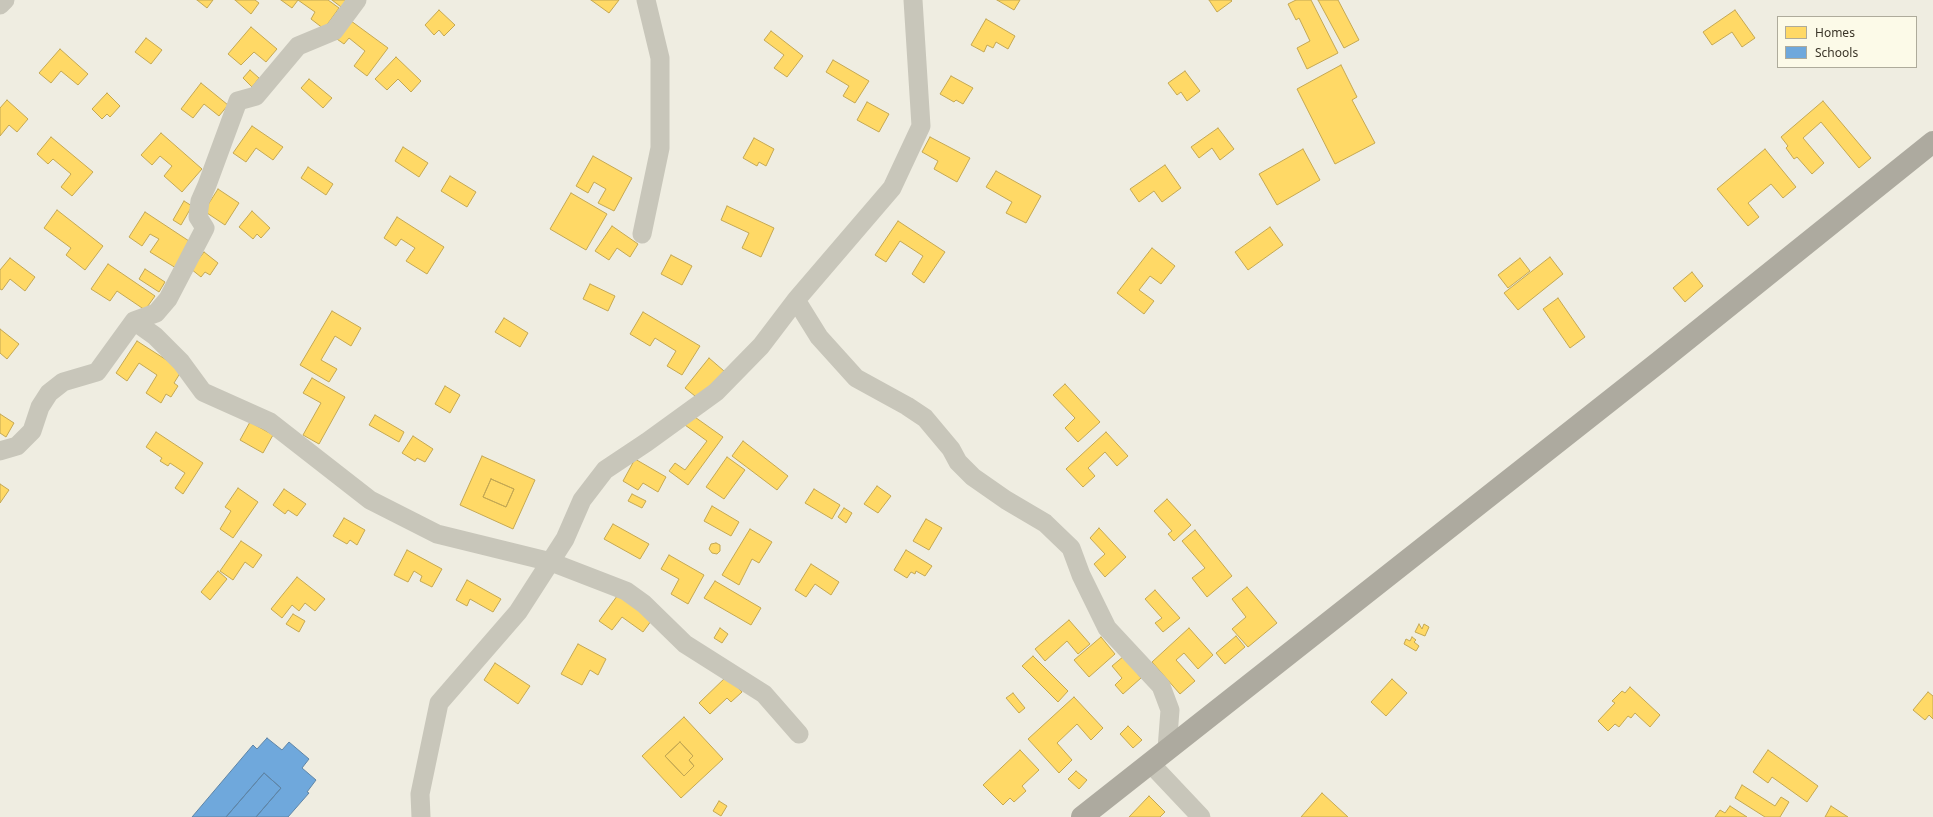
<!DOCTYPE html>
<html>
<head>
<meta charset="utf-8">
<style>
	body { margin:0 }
	#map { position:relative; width:1933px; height:817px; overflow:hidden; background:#efede1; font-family:"Noto Sans",sans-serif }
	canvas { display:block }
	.legend { position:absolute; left:1777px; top:16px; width:140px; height:52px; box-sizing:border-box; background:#fcfae8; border:1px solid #aeab9b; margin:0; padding:5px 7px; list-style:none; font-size:12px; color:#3a3427 }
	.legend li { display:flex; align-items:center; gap:8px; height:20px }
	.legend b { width:20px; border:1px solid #aeab9b }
</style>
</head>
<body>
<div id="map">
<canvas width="1933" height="817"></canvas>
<ul class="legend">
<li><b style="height:11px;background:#ffd966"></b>Homes</li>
<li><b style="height:11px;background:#6fa8dc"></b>Schools</li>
</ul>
</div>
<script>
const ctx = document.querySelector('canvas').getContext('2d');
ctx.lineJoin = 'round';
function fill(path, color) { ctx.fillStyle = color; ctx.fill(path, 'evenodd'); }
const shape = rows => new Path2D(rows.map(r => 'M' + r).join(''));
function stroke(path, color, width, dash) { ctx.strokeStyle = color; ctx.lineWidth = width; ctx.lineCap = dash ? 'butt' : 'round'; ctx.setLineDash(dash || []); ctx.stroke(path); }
const homes = shape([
	[197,0,213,0,207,8,197,0],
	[235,0,255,0,259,3,251,14,235,0],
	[281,0,298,0,292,8,281,0],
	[298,0,328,0,339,8,324,29,311,19,315,12,298,0],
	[332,0,352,0,345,10,332,0],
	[591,0,619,0,609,13,591,0],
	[997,0,1020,0,1014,10,997,0],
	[1209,0,1231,0,1232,1,1217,12,1209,0],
	[1296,0,1311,0,1338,53,1307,69,1297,48,1310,41,1299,18,1296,20,1288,4,1296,0],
	[1318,0,1338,0,1359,40,1344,48,1318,0],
	[439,10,455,25,444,36,439,30,434,35,425,25,439,10],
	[1735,10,1755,38,1742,47,1732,32,1712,45,1703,32,1735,10],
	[347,18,388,48,367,76,354,66,365,51,349,38,344,44,334,37,347,18],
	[986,19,1015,36,1008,49,996,42,993,48,987,45,984,52,971,45,986,19],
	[251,27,277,49,266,62,254,52,241,65,228,54,251,27],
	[771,31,803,56,787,77,774,68,784,55,764,40,771,31],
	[146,38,162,50,151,64,135,52,146,38],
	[60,49,88,74,78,85,61,71,51,83,39,73,60,49],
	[396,57,421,81,411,92,398,79,387,90,375,79,396,57],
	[833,60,869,81,855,103,843,96,849,86,826,72,833,60],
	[1341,65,1357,97,1352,100,1375,143,1335,164,1297,89,1341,65],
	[250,70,259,78,252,87,243,78,250,70],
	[1185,71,1200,91,1187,101,1181,92,1177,95,1168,83,1185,71],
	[951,76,973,88,963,104,956,100,954,102,940,94,951,76],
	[309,79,332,98,323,108,301,88,309,79],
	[201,83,228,105,219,116,204,104,193,118,181,109,201,83],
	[107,93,120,106,110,117,107,114,102,119,92,109,107,93],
	[7,100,28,119,17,132,9,125,0,136,0,108,7,100],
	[1823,101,1871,158,1859,168,1821,122,1803,138,1824,163,1812,174,1797,157,1794,159,1786,148,1788,146,1781,137,1823,101],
	[867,102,889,114,879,132,857,120,867,102],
	[252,126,283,147,273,160,256,148,246,162,233,153,252,126],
	[1218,128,1234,149,1220,160,1212,148,1199,158,1191,147,1218,128],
	[161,133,202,169,182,192,164,176,172,166,160,156,152,165,141,155,161,133],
	[51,137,93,172,72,196,61,187,71,174,53,159,48,164,37,154,51,137],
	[930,137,970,158,957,182,934,169,938,161,922,152,930,137],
	[754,138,774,149,766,166,759,162,757,166,743,158,754,138],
	[403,147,428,163,419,177,395,161,403,147],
	[1303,149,1320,180,1277,205,1259,174,1303,149],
	[1765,149,1796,187,1783,198,1771,184,1748,203,1759,217,1748,226,1717,189,1765,149],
	[593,156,632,178,614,211,598,203,606,189,594,182,588,193,576,186,593,156],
	[1165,165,1181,188,1162,202,1154,191,1139,202,1130,189,1165,165],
	[308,167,333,184,326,195,301,178,308,167],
	[996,171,1041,196,1026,223,1006,213,1012,202,986,187,996,171],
	[450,176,476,192,467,207,441,191,450,176],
	[218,189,239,203,225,225,204,211,218,189],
	[571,193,607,214,586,250,550,229,571,193],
	[184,201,192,206,181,225,173,220,184,201],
	[727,206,774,228,761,257,742,248,749,233,721,220,727,206],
	[57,210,103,246,85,270,66,255,71,248,44,228,57,210],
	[252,211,270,228,261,238,257,234,253,239,239,227,252,211],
	[145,212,192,243,176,268,150,252,159,239,150,234,142,246,129,237,145,212],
	[397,217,444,247,427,274,406,261,415,248,401,239,396,246,384,238,397,217],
	[898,221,945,252,924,283,912,274,923,256,900,241,886,262,875,255,898,221],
	[612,226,638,244,630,257,617,248,609,260,595,251,612,226],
	[1270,227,1283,245,1248,270,1235,252,1270,227],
	[1152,248,1175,266,1161,284,1150,276,1139,290,1154,301,1144,314,1117,293,1152,248],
	[204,252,218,263,210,275,205,272,201,277,191,269,204,252],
	[671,255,692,266,682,285,661,274,671,255],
	[1550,257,1563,274,1518,310,1504,293,1550,257],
	[10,258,35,277,25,291,10,279,2,290,0,289,0,270,10,258],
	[1520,258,1530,271,1508,288,1498,275,1520,258],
	[108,264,155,296,145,310,117,291,110,301,91,289,108,264],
	[145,269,165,282,159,292,139,279,145,269],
	[1692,272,1703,286,1685,302,1673,288,1692,272],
	[590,284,615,296,608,311,583,299,590,284],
	[1558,298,1585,337,1570,348,1543,309,1558,298],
	[332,311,361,328,351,346,335,336,321,360,337,369,329,382,300,365,332,311],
	[643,312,700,346,682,375,667,366,676,351,655,338,650,346,630,334,643,312],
	[504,318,528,333,520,347,495,332,504,318],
	[0,329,19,344,7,359,0,353,0,329],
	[137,341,182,370,174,383,178,386,171,397,166,394,161,403,146,393,157,375,139,363,127,381,116,373,137,341],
	[709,358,724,371,700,400,685,388,709,358],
	[312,378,345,397,319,444,303,435,321,403,303,393,312,378],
	[1065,384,1100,422,1078,442,1065,428,1075,418,1053,395,1065,384],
	[445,386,460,395,450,413,435,404,445,386],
	[0,414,14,423,6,437,0,433,0,414],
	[375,415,404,432,399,442,369,425,375,415],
	[692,415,723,437,688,485,669,471,675,463,685,470,707,441,685,425,692,415],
	[250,422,273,435,263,453,240,440,250,422],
	[156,432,203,463,183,494,175,488,185,473,170,463,168,466,160,461,162,458,146,447,156,432],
	[1106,432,1128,456,1117,466,1105,452,1088,468,1095,476,1083,487,1066,469,1106,432],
	[413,436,433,449,425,462,417,458,415,461,402,453,413,436],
	[743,441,788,476,777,490,732,456,743,441],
	[482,456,535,480,513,529,460,505,482,456],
	[491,479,514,489,506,507,483,497,491,479],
	[727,457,745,470,724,499,706,487,727,457],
	[635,459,666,477,658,492,643,483,638,490,623,481,635,459],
	[491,479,514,489,506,507,483,497,491,479],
	[0,484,9,490,0,503,0,484],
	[877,486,891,496,878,513,864,504,877,486],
	[238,488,258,502,233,538,220,529,231,511,225,507,238,488],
	[284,489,306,504,297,516,288,510,285,514,273,505,284,489],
	[814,489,840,505,832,519,805,503,814,489],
	[632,494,646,501,642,508,628,501,632,494],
	[1167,499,1191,525,1174,541,1168,534,1172,531,1154,511,1167,499],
	[712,506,739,522,731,536,704,521,712,506],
	[844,508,852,513,846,523,838,517,844,508],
	[344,518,365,530,357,545,350,540,347,544,333,536,344,518],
	[926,519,942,528,929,550,913,541,926,519],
	[613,524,649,544,640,559,604,539,613,524],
	[1099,528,1126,557,1105,577,1094,564,1105,554,1090,538,1099,528],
	[750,529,772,542,759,563,752,559,739,585,722,575,750,529],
	[1195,530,1232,576,1207,597,1192,578,1205,568,1182,541,1195,530],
	[241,541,262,555,253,568,245,562,233,580,220,571,241,541],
	[716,543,720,545,720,551,717,554,712,553,709,549,711,544,716,543],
	[407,550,442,569,432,587,420,581,422,576,414,571,408,582,394,575,407,550],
	[906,550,932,566,925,576,916,571,915,574,911,572,907,578,894,570,906,550],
	[669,555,704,575,688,604,671,594,679,579,661,569,669,555],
	[811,564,839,582,831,595,815,584,806,597,795,590,811,564],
	[218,571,227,579,210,600,201,592,218,571],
	[297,577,325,599,315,611,305,603,299,611,292,605,282,618,271,609,297,577],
	[467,580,501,599,493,612,470,599,467,606,456,600,467,580],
	[715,581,761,608,751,625,704,598,715,581],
	[1247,587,1277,623,1248,647,1232,629,1246,617,1232,599,1247,587],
	[1155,590,1180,618,1163,632,1155,623,1162,618,1145,599,1155,590],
	[620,592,654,617,643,632,622,617,612,630,599,621,620,592],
	[293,614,305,621,299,632,286,624,293,614],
	[1069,620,1090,644,1078,654,1067,641,1045,661,1035,649,1069,620],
	[1419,624,1422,629,1424,624,1429,627,1425,636,1415,632,1419,624],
	[720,628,728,634,722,643,714,638,720,628],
	[1189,628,1213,655,1198,669,1184,653,1176,660,1195,681,1180,694,1152,662,1189,628],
	[1236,636,1245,647,1225,664,1216,653,1236,636],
	[1101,637,1115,654,1089,677,1074,660,1101,637],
	[1412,637,1416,640,1414,642,1419,646,1416,651,1404,644,1406,639,1410,641,1412,637],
	[578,644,606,659,598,675,590,670,582,685,561,674,578,644],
	[1033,656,1068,691,1058,702,1022,666,1033,656],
	[1124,656,1141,678,1123,694,1115,685,1122,678,1112,666,1124,656],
	[495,663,530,686,518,704,484,680,495,663],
	[727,676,742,692,731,702,727,698,710,714,699,703,727,676],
	[1392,679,1407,693,1386,716,1371,702,1392,679],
	[1630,687,1660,715,1650,727,1635,713,1631,718,1628,716,1619,727,1615,724,1608,731,1598,721,1615,703,1612,701,1622,691,1625,693,1630,687],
	[1928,692,1933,696,1933,719,1929,715,1925,720,1913,710,1928,692],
	[1013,693,1025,708,1019,713,1006,698,1013,693],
	[1074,697,1103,728,1091,740,1077,724,1057,743,1072,760,1059,773,1028,739,1074,697],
	[684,717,723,759,681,798,642,756,684,717],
	[680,742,693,756,689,760,694,766,684,776,665,756,680,742],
	[1128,726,1142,740,1133,748,1120,734,1128,726],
	[680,742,693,756,689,760,694,766,684,776,665,756,680,742],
	[1020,750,1039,770,1022,786,1026,791,1014,802,1010,798,1003,805,983,785,1020,750],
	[1768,750,1818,786,1807,802,1772,777,1768,783,1753,772,1768,750],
	[1076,771,1087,780,1079,789,1068,779,1076,771],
	[1742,785,1775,806,1781,797,1789,802,1780,817,1765,817,1735,798,1742,785],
	[1322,793,1348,817,1301,817,1322,793],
	[1149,796,1165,812,1160,817,1129,817,1149,796],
	[719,801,727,806,721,816,713,811,719,801],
	[1730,806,1747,817,1715,817,1720,810,1725,813,1730,806],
	[1831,806,1848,817,1825,817,1831,806]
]);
const schools = shape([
	[267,738,282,750,289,742,309,759,302,768,316,780,307,792,309,793,288,817,256,817,281,788,264,773,226,817,192,817,253,745,257,749,267,738],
	[264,773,281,788,256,817,226,817,264,773]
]);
const minor = shape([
	[0,5,5,0],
	[642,234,660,148,660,58,646,0],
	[796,300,819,337,856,378,907,406,925,418,951,449,958,462,973,477,1006,500,1045,523,1071,548,1081,575,1107,628,1161,686,1170,710,1167,749],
	[134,321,155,336,181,362,203,392,270,422,370,500,437,534,551,562,626,591,644,604,685,644,764,694,799,734],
	[0,451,17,446,32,431,40,407,49,393,63,382,97,372,134,321,156,313,168,299,205,228,198,217,200,201,207,185,238,101,256,96,298,46,334,31,357,0],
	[1150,763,1201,817],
	[421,817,420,794,439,703,518,612,565,539,582,500,605,470,647,442,716,392,761,346,796,300,892,188,921,126,913,0]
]);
const major = shape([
	[1082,817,1659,362,1933,142]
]);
fill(homes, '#ffd966');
stroke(homes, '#c4a853', 1);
fill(schools, '#6fa8dc');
stroke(schools, '#5f85a6', 1);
stroke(minor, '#c8c6ba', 19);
stroke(major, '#adaa9f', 22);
</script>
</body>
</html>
